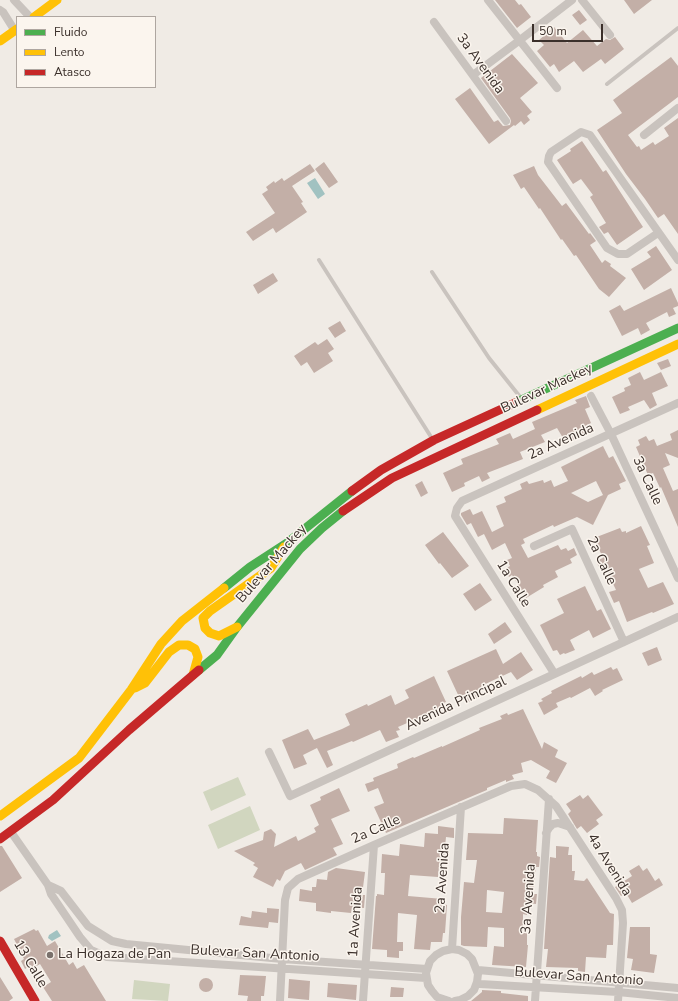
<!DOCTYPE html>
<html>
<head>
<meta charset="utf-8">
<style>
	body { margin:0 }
	#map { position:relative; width:678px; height:1001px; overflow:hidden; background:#f0ebe5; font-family:"Nunito Sans",sans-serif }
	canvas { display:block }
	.legend { position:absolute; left:16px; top:16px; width:140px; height:72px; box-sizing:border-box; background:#fbf5ee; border:1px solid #aea6a0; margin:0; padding:5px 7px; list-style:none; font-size:12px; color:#3b302b }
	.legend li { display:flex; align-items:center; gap:8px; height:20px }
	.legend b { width:20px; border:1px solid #aea6a0 }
	.scale { position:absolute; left:532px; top:24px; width:71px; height:18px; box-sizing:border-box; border:2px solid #3b302b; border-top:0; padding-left:5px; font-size:12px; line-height:14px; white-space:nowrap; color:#3b302b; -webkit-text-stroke:3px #fbf5ee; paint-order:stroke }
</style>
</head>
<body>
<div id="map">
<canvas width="678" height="1001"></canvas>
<ul class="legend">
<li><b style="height:5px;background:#4caf50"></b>Fluido</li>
<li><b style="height:5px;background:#ffc107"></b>Lento</li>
<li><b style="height:5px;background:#c62828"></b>Atasco</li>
</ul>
<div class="scale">50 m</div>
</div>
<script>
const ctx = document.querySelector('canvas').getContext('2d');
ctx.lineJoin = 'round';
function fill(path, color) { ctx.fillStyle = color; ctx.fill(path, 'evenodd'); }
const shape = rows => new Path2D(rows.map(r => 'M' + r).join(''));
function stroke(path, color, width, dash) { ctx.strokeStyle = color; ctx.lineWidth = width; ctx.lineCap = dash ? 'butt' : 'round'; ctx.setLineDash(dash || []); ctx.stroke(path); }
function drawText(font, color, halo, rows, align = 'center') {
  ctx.font = font + ' "Nunito Sans",sans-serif'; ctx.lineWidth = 3; ctx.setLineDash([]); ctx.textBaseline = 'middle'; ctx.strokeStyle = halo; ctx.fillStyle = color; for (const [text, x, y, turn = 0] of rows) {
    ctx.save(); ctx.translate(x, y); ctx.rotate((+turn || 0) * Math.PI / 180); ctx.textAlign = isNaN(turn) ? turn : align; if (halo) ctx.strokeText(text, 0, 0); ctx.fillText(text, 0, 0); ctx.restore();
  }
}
const green = shape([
	[238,777,246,795,211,811,203,792],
	[250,806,260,830,218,849,208,825],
	[134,980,170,984,168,1001,132,999]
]);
const water = shape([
	[315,178,325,194,318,199,307,183],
	[57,930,61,936,52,941,48,938,49,935]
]);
const building = shape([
	[495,0,515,0,519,5,521,4,531,17,517,28],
	[624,0,652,0,634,14],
	[579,10,587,20,580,25,572,15],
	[554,27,567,43,583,30,597,46,606,39,610,40,615,37,624,49,605,64,601,59,583,72,574,61,559,72,554,64,550,67,537,51,544,45,539,40],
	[512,54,538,83,520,98,532,112,527,116,530,120,524,125,521,121,515,126,514,125,489,144,455,99,470,88,494,122,498,120,503,126,510,125,511,121,510,118,481,78],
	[671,57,678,66,678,97,628,135,637,147,639,146,641,150,653,142,655,145,669,136,664,128,678,118,678,234,664,214,658,218,645,199,626,174,597,130,622,113,613,100],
	[582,141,603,172,606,170,643,227,617,245,608,232,604,234,599,227,606,223,590,197,593,195,581,179,573,184,557,160,571,151,570,149],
	[324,162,338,182,329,188,315,169],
	[310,164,315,171,292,186,303,202,301,203,307,212,276,233,273,228,253,241,246,232,275,213,262,194,268,190,266,187,274,181,275,183,282,178,284,181],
	[534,166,538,175,562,206,566,203,589,234,590,233,596,241,590,245,602,263,605,260,611,264,610,266,626,278,609,297,599,289,576,255,574,256,562,239,561,240,540,208,539,209,524,187,521,189,513,175],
	[656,246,672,270,644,290,631,269,651,257,647,252],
	[273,273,278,281,258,294,253,285],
	[671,288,678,303,678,306,673,308,676,314,669,317,667,312,646,323,650,330,641,335,638,328,622,336,609,311,620,305,624,311],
	[340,321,346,331,335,338,328,328],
	[327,339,334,349,328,353,333,361,314,373,307,362,301,366,294,356,315,342,318,345],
	[668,359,671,366,661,370,657,363],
	[640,372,644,380,661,372,668,386,652,393,657,405,650,409,644,400,628,407,630,410,620,414,612,397,625,391,624,388,631,385,628,378],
	[586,396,590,407,585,409,591,423,583,427,586,433,573,440,570,434,563,438,557,428,541,435,545,442,520,452,523,459,487,473,490,478,482,482,479,476,464,483,465,486,452,492,443,473,463,464,461,459,499,444,496,439,510,433,513,439,535,429,532,422,577,403,575,400],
	[678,430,678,458,665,453,670,465,663,468,673,491,678,489,678,527,661,487,660,488,653,473,648,475,636,447,640,445,638,440,646,436,649,441,654,439,657,446,672,440,670,434],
	[603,446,609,458,613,456,626,481,619,484,621,489,608,495,593,525,577,517,554,527,553,525,523,539,525,543,521,545,528,558,558,545,561,550,566,548,568,551,574,548,577,555,570,559,572,563,555,571,558,577,543,585,544,587,526,598,512,575,509,577,505,569,510,566,507,560,512,558,505,543,492,550,484,534,478,537,471,523,467,525,461,515,461,513,470,509,473,515,482,511,492,532,504,526,496,506,506,502,504,497,522,489,520,484,527,481,529,484,543,480,544,483,551,480,554,487,568,481,561,467],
	[596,481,603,495,588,502,571,493],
	[422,481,428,493,421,497,415,485],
	[641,526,650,545,647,546,654,563,639,569,648,588,663,582,674,604,653,613,652,612,627,622,619,601,614,603,609,592,616,590,606,569,601,571,596,561,603,558,594,538,620,528,622,532,626,531,626,533],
	[443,532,469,566,452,578,440,563,439,564,425,545],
	[480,583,492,600,475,611,463,594],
	[585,586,597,611,601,609,611,629,593,638,589,630,570,640,575,650,565,654,564,653,560,655,557,650,553,651,540,625,564,613,557,599],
	[505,622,512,632,494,644,488,634],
	[657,647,662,660,648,666,642,653],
	[496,649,503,664,521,652,533,670,517,680,511,672,481,686,482,689,475,693,477,698,469,702,466,696,460,699,447,671],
	[611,667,613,670,617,668,623,680,602,690,603,691,595,696,590,688,571,698,570,697,556,703,558,707,544,715,538,703,543,701,541,699,552,693,551,691,581,676,582,678,592,672,594,675],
	[434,676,446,702,443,703,444,707,398,727,400,730,396,731,399,737,386,742,380,730,353,742,352,741,327,751,333,765,327,768,317,748,303,755,307,764,294,769,282,740,308,729,314,740,342,729,350,725,345,714,367,704,368,706,391,695,395,705,409,698,405,690],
	[523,709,542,749,544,742,558,750,555,757,567,763,556,783,546,778,550,771,531,760,521,763,523,772,512,775,514,779,506,782,506,780,487,788,487,790,475,795,386,833,374,807,384,803,378,788,368,792,365,784,374,781,373,778,398,768,397,764,413,757,414,758,442,746,442,747,480,730,479,728,502,719,500,716,507,713,508,715],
	[339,788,350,811,331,819,343,844,333,848,337,855,305,870,301,863,285,871,280,881,277,879,273,887,253,877,258,868,253,865,255,863,234,851,263,840,264,832,271,829,276,834,274,847,296,836,298,841,316,832,314,828,319,825,310,805,321,800,320,797],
	[580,795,583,799,588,795,603,815,596,820,599,824,587,833,581,826,577,829,568,814,571,811,566,804],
	[504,818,538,820,536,852,537,852,537,856,540,857,539,867,536,867,533,894,537,894,536,904,528,903,527,915,523,914,523,931,527,931,527,945,528,945,526,967,492,965,494,946,504,947,504,928,488,927,487,947,464,946,461,945,461,917,464,882,474,883,477,860,466,860,468,833,503,834],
	[487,890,504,892,502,913,486,912],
	[438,826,454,828,454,838,446,837,443,866,439,866,438,877,410,875,408,896,443,899,442,904,447,905,445,933,443,933,442,942,431,942,430,950,414,949,417,915,398,913,397,942,403,942,403,951,399,951,399,958,387,957,387,950,372,949,376,896,377,896,377,894,384,895,385,873,381,873,382,854,399,856,400,844,424,847,425,833,438,834],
	[0,846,2,846,22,878,0,892],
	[556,846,569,847,568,855,572,855,572,871,575,871,574,880,584,881,587,878,610,913,614,914,613,945,607,945,606,958,586,957,585,972,578,971,578,968,546,967,548,949,544,949,550,857,556,858],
	[639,865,643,871,647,868,655,881,659,878,663,885,632,903,626,893,621,896,615,887,632,876,629,871],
	[336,868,365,872,362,895,365,895,364,908,352,907,351,913,331,911,331,913,316,911,316,903,299,901,300,889,312,891,312,887,316,887,317,879,327,880,328,872],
	[267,908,279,909,278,923,269,922,268,928,239,925,241,916,251,918,252,911,267,913],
	[630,927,650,927,650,954,657,955,654,973,631,970,633,959,627,958],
	[34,929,36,931,38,930,47,946,55,941,69,965,73,962,77,969,84,965,106,1001,52,1001,43,987,51,982,40,964,33,968,31,965,25,969,21,961,24,959,14,939],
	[240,975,266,976,264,996,261,996,261,1001,247,1001,248,996,238,995],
	[0,977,13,998,9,1001,0,1001],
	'199 985a7 7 0 1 1 14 0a7 7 0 1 1-14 0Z',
	[289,979,310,981,309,1000,288,998],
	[328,983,357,985,356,1000,327,997],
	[391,987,404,988,403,997,390,997],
	[482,990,501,991,501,993,528,996,528,1001,471,1001,482,992]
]);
const lane = shape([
	[607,84,678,28],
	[319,260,433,440],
	[432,272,489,358,521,398]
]);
const street = shape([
	[14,0,30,17],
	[488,0,557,88],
	[582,0,610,35],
	[0,10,3,12,15,31],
	[434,22,506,121],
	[473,75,520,40,572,0],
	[644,135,678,108],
	[658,233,627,254,618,254,607,248,548,162,549,156,551,152,581,132,590,135,678,260],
	[591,396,611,434,678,578],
	[534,546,572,529,624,642],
	[554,673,455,516,457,508,462,501,678,403],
	[269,752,290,796,678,617],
	[11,832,48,885,51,894,80,937,91,950,107,957,426,978],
	[546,833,549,828,553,824,558,823,570,827],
	[48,885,61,891,88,926,112,941,126,944,282,959,427,969],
	[452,949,461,807],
	[478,970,678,988],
	[477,982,480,984,618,992,678,998],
	[280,1001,285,900,288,888,298,879,374,845,511,786,525,784,538,790,556,806,616,898,622,910,623,923,618,1001],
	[363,1001,374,845],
	[449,1001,437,997,432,991,428,985,426,973,430,961,436,955,443,951,452,949,459,950,467,954,472,959,478,974,477,982,474,990,468,996,460,1000,455,1001],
	[535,1001,549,799]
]);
const fast = shape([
	[517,402,678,328],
	[224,588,250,567,287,543,352,491],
	[199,670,217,655,237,627,300,549,322,528,343,511]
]);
const slow = shape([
	[34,17,57,0],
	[0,41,17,29],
	[537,410,678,344],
	[237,627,219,636,210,633,205,628,203,618,210,611,271,568,284,547],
	[135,688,145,683,169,652,179,645,188,645,195,649,198,657,193,675],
	[0,816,79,758,131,690,161,644,182,621,224,588]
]);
const jam = shape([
	[352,491,381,470,434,440,517,402],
	[343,511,392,478,537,410],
	[0,839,53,800,129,730,199,670],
	[0,941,35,1001]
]);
const markers = [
	[50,955,4,"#7a716c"]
];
const streetNames = [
	["3a Avenida",480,64,54],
	["Bulevar Mackey",547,389,-25],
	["2a Avenida",561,442,-24],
	["3a Calle",647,481,65],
	["2a Calle",601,561,65],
	["Bulevar Mackey",272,564,-49],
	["1a Calle",513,584,58],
	["Avenida Principal",456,704,-25],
	["2a Calle",376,830,-24],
	["4a Avenida",609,865,58],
	["2a Avenida",443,878,-86],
	["3a Avenida",529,899,-86],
	["1a Avenida",356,922,-86],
	["Bulevar San Antonio",255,954,3],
	["13 Calle",30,964,59],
	["Bulevar San Antonio",579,977,4]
];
const poiNames = [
	["La Hogaza de Pan",58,955]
];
fill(green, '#d1d6bf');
fill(water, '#a1c2c1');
fill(building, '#c3afa7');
stroke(lane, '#c9c3be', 4);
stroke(street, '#c9c3be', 8);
stroke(fast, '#4caf50', 9);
stroke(slow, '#ffc107', 9);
stroke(jam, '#c62828', 9);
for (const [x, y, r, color] of markers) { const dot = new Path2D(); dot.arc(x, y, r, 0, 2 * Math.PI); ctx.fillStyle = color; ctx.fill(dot); stroke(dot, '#fbf5ee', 1.5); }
drawText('14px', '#3b302b', '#fbf5ee', streetNames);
drawText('14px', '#3b302b', '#fbf5ee', poiNames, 'left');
</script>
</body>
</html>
